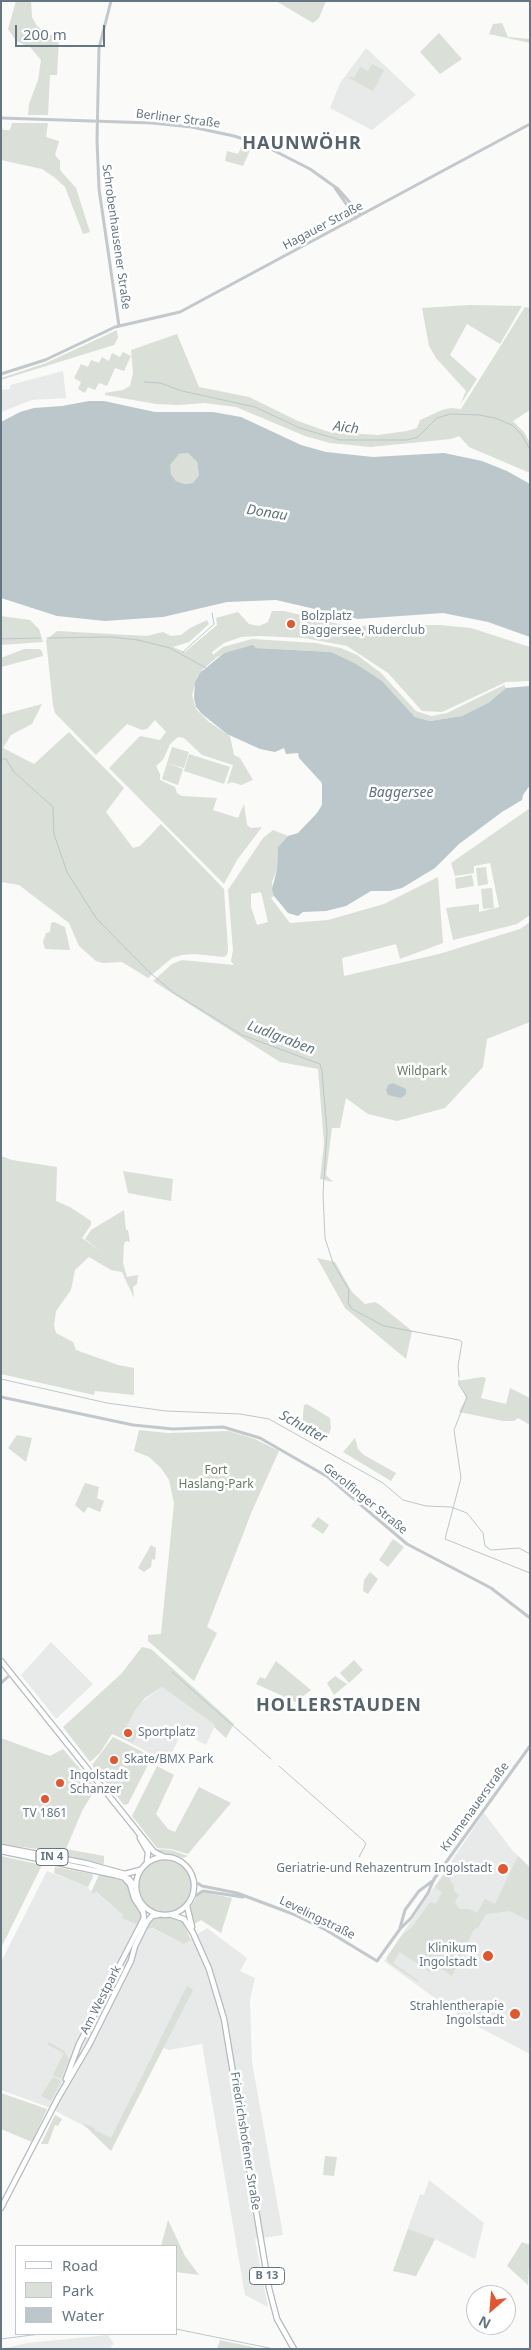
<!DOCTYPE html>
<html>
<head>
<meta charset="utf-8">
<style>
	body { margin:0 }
	#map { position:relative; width:531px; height:2350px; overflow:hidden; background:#fafaf8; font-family:"Noto Sans",sans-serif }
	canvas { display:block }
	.frame { position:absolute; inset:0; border:2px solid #657683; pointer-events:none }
	.legend { position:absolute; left:15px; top:2245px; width:162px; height:90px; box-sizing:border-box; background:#fff; border:1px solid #c1c8cd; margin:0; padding:6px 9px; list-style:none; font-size:15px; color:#657683 }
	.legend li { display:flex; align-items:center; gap:10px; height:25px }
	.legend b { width:25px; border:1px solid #c1c8cd }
	.north { position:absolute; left:466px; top:2285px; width:50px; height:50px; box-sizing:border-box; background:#fff; border:1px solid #c1c8cd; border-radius:50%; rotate:207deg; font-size:14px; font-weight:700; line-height:20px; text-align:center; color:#657683 }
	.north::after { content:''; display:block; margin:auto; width:18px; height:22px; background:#e4572e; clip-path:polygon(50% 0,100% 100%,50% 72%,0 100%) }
	.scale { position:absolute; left:15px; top:25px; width:90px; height:22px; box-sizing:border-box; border:2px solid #657683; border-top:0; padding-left:6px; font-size:15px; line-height:18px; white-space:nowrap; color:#657683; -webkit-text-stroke:4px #fff; paint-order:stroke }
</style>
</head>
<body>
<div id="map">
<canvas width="531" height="2350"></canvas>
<div class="frame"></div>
<ul class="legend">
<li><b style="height:6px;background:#fff"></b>Road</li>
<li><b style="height:14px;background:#dadfd7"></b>Park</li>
<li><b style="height:14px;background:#bbc7cb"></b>Water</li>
</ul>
<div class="north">N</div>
<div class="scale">200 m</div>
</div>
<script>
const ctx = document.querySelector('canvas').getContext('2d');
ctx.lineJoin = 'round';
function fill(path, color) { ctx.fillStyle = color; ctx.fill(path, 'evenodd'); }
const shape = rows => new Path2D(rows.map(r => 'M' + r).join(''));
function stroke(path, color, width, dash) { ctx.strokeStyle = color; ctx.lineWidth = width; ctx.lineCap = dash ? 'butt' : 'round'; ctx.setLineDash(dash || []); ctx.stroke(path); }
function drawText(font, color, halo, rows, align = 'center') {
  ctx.font = font + ' "Noto Sans",sans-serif'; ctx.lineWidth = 5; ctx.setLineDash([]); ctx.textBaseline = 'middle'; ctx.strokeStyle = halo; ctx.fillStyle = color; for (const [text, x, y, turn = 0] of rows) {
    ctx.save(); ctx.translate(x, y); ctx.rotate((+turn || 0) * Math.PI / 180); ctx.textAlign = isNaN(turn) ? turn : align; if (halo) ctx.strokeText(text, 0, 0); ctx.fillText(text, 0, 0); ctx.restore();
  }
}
const built = shape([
	[366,48,416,95,372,130,330,108,340,83],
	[63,371,66,398,32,400,1,412,1,390,10,389,10,385],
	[51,1642,93,1684,56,1719,21,1675],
	[162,1687,215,1725,206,1745,182,1732,167,1762,115,1735,122,1723,128,1723,139,1704],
	[484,1813,512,1850,530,1867,530,2054,465,2020,384,1961],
	[47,1871,88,1887,91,1892,95,1892,123,1915,182,1943,181,1945,207,1928,247,1958,240,1971,255,1978,250,2000,252,2062,283,2235,255,2239,268,2307,245,2295,202,2044,169,2050,157,2046,111,2140,48,2107,1,2090,1,1962],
	[429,2180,484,2223,475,2259,435,2239,416,2276,393,2271,420,2194,424,2195],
	[108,2335,114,2344,111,2346,112,2349,1,2349,27,2343]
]);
const green = shape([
	[16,1,31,1,32,17,37,26,47,34,59,37,57,75,50,75,48,115,28,115,29,104,38,80,41,60,30,47,16,41,8,29],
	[276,1,326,1,319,18,313,23],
	[502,23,508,37,530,39,530,43,489,34,493,24],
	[439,33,462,59,440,74,420,52],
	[372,64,384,70,373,91,349,78,350,76,354,78,360,67,368,71],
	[12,123,48,123,46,137,59,141,55,155,60,161,60,170,76,188,90,232,83,234,65,187,54,177,42,169,1,160,1,125,3,130,10,130],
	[242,145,251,148,243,166,225,161,227,151,238,154],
	[469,305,522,306,500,344,467,324,450,355,477,379,460,405,466,391,436,358,429,346,422,308],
	[525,307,530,308,530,410,513,421,524,432,530,443,530,473,469,447,459,436,451,439,371,447,330,443,305,436,236,407,204,403,179,405,156,404,105,395,105,393,123,390,130,386,133,373,131,350,177,334,199,387,249,397,298,421,329,432,378,435,407,431,417,428,420,420,442,410,451,408,461,409],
	[117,330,118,338,114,345,1,380,1,378,46,363],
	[123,352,131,356,124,371,115,368,107,386,99,383,95,390,88,387,85,393,78,389,81,382,74,378,81,364,88,367,91,360,99,363,102,357,109,361,112,353,120,357],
	[188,453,197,462,199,475,193,483,185,484,176,481,171,474,169,465,179,454],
	[272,611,284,611,347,626,440,625,471,628,530,647,530,681,506,682,442,712,422,711,388,673,347,646,304,638,260,636,241,637,224,643,212,652,213,655,223,647,252,639,315,643,341,648,357,655,381,673,416,711,431,716,447,713,504,685,506,688,488,703,462,716,430,721,415,717,382,681,331,652,256,648,252,646,224,653,216,658,202,670,204,671,201,676,198,675,192,695,196,709,209,722,230,736,234,755,240,758,253,780,241,785,232,782,227,784,233,765,202,755,184,738,178,737,170,744,163,760,156,766,160,774,160,780,175,787,177,793,182,796,217,798,213,810,238,818,244,804,247,825,251,828,262,827,237,860,224,884,109,768,140,736,160,740,166,732,155,720,147,729,142,730,127,724,96,755,55,713,53,705,46,640,57,631,147,636,163,632,171,636,181,635,190,628,207,620,209,624,189,642,173,647,185,652,217,625,216,618,238,612,249,624,259,626,268,622],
	[1,616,30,620,39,629,43,642,1,645],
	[24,649,39,649,42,651,43,656,1,667,1,658],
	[42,704,32,724,11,735,3,748,34,764,69,732,124,788,106,812,133,848,140,846,161,824,224,889,228,949,227,955,224,957,195,954,182,955,172,958,148,978,122,962,103,963,96,961,79,946,69,923,19,885,1,882,1,715],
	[172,747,189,752,184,768,167,763],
	[189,754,230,767,224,784,184,771],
	[167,763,183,769,178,785,162,779],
	[530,808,530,915,517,924,453,940,446,908,479,904,479,912,499,907,490,863,474,866,474,873,455,876,451,863],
	[273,830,288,836,278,847,277,870,272,882,274,896,271,898,290,923,328,920,384,904,438,877,443,943,400,959,396,944,342,958,344,976,439,954,520,929,530,922,530,1022,487,1039,483,1067,445,1108,397,1121,368,1114,346,1098,340,1128,332,1128,326,1175,333,1182,320,1179,324,1143,318,1069,280,1062,153,981,172,964,182,960,234,965,231,961,233,950,228,890,263,838],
	[261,892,268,922,257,925,251,907,251,894],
	[486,867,488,884,478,886,476,868],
	[472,875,474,886,456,889,455,878],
	[492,888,494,908,483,909,481,889],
	[54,922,65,927,70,950,45,949,43,942,46,933,50,932,51,923],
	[1,1156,12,1160,57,1167,56,1201,70,1207,91,1221,91,1225,82,1238,102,1252,85,1239,91,1230,124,1210,126,1230,128,1230,130,1242,126,1241,124,1244,123,1263,127,1277,138,1275,137,1284,133,1287,134,1298,122,1272,111,1270,89,1257,75,1270,71,1290,56,1311,54,1326,56,1333,73,1342,76,1350,118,1365,134,1368,134,1395,95,1391,94,1395,1,1374],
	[123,1171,173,1179,171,1201,128,1193],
	[317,1258,335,1262,352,1292,365,1304,375,1302,380,1305,412,1331,406,1359,345,1308],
	[482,1377,486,1378,481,1398,506,1404,510,1388,530,1398,530,1425,518,1418,514,1421,503,1421,459,1412,466,1398,458,1381],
	[307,1404,330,1418,331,1428,329,1434,307,1429,303,1424,303,1414,304,1405],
	[139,1430,168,1433,229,1431,255,1439,279,1451,252,1511,207,1627,217,1633,194,1681,148,1641,148,1635,161,1634,174,1503,169,1480,161,1468,149,1457,134,1451],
	[17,1435,32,1438,26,1462,8,1448],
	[355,1438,358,1449,364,1455,396,1473,391,1481,343,1452],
	[85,1483,99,1487,97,1498,104,1501,100,1512,88,1507,84,1513,75,1505],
	[318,1517,329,1525,323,1534,311,1526],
	[393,1539,404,1547,388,1567,379,1560],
	[151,1545,156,1548,155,1560,152,1559,151,1567,144,1572,138,1568],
	[370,1572,378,1579,368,1594,363,1591,364,1580],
	[142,1647,151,1649,234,1724,226,1738,214,1727,215,1725,162,1687,145,1698,136,1709,128,1724,123,1723,139,1732,133,1743,112,1734,100,1753,90,1762,63,1727,121,1674],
	[354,1660,363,1670,349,1683,340,1673],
	[276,1661,311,1690,296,1702,256,1684,260,1677,265,1679],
	[335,1676,347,1684,334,1695,327,1683],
	[113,1737,147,1754,151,1759,128,1804,124,1805,92,1765],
	[1,1738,50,1756,63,1749,96,1788,82,1811,66,1849,104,1856,104,1863,102,1865,56,1855,51,1851,1,1844],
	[157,1766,174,1775,156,1814,168,1829,175,1832,199,1787,231,1803,188,1854,171,1849,157,1848,132,1816],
	[133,1820,156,1849,171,1850,188,1856,183,1858,157,1852],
	[1,1856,42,1865,1,1948],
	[518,1856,530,1868,530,1921,510,1911,486,1914,478,1928,474,1929,452,1976,435,1964,430,1972,400,1952,393,1963,419,1981,418,1982,388,1962,387,1957,402,1935,412,1927,430,1902,436,1904,442,1892,436,1888,436,1886,452,1864,455,1868,450,1881,454,1885,454,1892,459,1894,455,1902,457,1906,460,1909,469,1909,477,1913,485,1899,495,1904],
	[160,1859,178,1862,186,1868,192,1880,192,1890,187,1903,171,1913,160,1913,149,1908,138,1893,138,1881,143,1870,151,1863],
	[55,1867,92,1874,93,1877,88,1887,54,1873],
	[99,1875,120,1879,128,1883,142,1915,140,1923,136,1924,122,1918,123,1915,96,1892,94,1894,91,1892],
	[203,1892,232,1898,221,1933,201,1920,193,1925,189,1910,197,1896],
	[153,1918,176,1918,182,1920,191,1940,181,1945,182,1943,152,1928,148,1929,147,1925],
	[187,1986,193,1990,111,2151,82,2123,95,2128,94,2130,111,2138],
	[49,2042,64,2051,69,2059,61,2079,53,2075,64,2053,48,2045],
	[53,2077,61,2081,51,2101,41,2096],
	[1,2093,47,2109,32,2142,1,2129],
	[55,2115,62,2119,58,2126,55,2125,48,2144,41,2144],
	[325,2156,337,2157,334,2176,323,2175],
	[168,2220,185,2256,199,2275,176,2272,176,2246,161,2246],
	[408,2229,435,2239,416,2276,393,2271],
	[522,2242,530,2245,528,2285,507,2266],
	[220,2340,262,2349,217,2349]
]);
const water = shape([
	[89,401,104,401,155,412,213,412,241,417,301,445,326,452,373,457,444,453,482,461,507,471,530,484,530,637,488,622,443,613,358,619,276,600,227,602,163,617,105,621,57,616,1,598,1,422,20,412,34,408,62,406],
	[188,453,197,462,199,475,193,483,185,484,176,481,171,474,170,465,179,454],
	[253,645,256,648,331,652,356,664,382,681,415,717,430,721,462,716,488,703,506,688,530,686,530,785,523,795,522,800,502,812,459,844,435,868,402,888,390,891,371,891,346,906,326,911,303,912,298,916,288,913,274,896,272,889,277,870,278,847,288,836,298,833,317,813,322,805,322,783,299,758,298,753,286,754,284,748,275,752,260,749,227,734,202,714,196,707,194,698,195,682,200,673,224,653],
	[393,1083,406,1089,406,1094,401,1098,388,1095,386,1090,388,1085]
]);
const stream = shape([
	[144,382,160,383,182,391,255,407,300,428,340,440,407,440,418,437,437,418,450,414,479,415,495,418,512,425,522,435,530,450],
	[47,638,112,637,138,640,170,648,206,668],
	[1,639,40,638],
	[183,652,214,624,212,613],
	[1,759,6,759,14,772,53,807,54,834,67,872,96,918,148,971,174,993,242,1035,320,1064,322,1071,327,1131,323,1194,325,1238,333,1263,349,1290,348,1303,352,1309,384,1326,459,1340,462,1342,458,1366,459,1377],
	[1,1379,107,1403,166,1411,240,1414,269,1419,383,1483,403,1500,426,1506,451,1507,467,1513,483,1533,485,1546,491,1550,519,1548,530,1554],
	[459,1380,459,1385,467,1397,454,1430,461,1478,445,1539,530,1573],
	[172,1672,271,1759],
	[279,1766,364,1841,366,1844,359,1857],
	[176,2329,274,2349],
	[1,2339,40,2334]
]);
const minor = shape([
	[111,1,99,48,97,140,99,189,119,326],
	[1,118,152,123,192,127,234,136,263,145,310,169,338,189,361,215],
	[335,188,356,218],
	[1,374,45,360,115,327,180,312,530,124],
	[1,1397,133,1425,173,1429,223,1427,260,1438,328,1477,407,1544,491,1588,530,1618],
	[1,1683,11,1674],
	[194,1881,202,1886,237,1893,293,1914,326,1930,377,1961,400,1929,411,1918,428,1893,434,1879,530,1746],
	[192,1898,203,1891,243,1897],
	[400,1928,405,1910,419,1891,434,1880]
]);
const major = shape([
	[1,1661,154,1852,164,1857],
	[140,1838,148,1852,147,1862],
	[1,1847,85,1863,125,1874,140,1870],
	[1,1851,115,1875,129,1879,135,1886],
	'136 1886a29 29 0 1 1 58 0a29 29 0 1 1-58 0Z',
	[126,1880,130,1884,134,1898,143,1912],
	[187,1906,192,1927],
	[172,1915,184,1919,193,1933,209,1969,224,2019,269,2288,277,2319,294,2349],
	[66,2079,79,2044,144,1918,142,1905],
	[1,2208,58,2098,89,2045,131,1961,135,1946,147,1922,152,1916,158,1915]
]);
const markers = [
	[291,624,5,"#e4572e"],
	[128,1733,5,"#e4572e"],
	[114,1760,5,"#e4572e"],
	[60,1783,5,"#e4572e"],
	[45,1799,5,"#e4572e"],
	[503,1869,6,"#e4572e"],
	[488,1956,6,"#e4572e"],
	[515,2014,6,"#e4572e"]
];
const shields = [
	[52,1857,32],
	[267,2276,35]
];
const shieldNames = [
	["IN 4",52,1857],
	["B 13",267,2276]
];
const streetNames = [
	["Berliner Straße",178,119,7],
	["Hagauer Straße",323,226,-28],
	["Schrobenhausener Straße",116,237,82],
	["Gerolfinger Straße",365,1499,39],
	["Krumenauerstraße",475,1807,-54],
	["Levelingstraße",317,1918,26],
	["Am Westpark",101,2000,-63],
	["Friedrichshofener Straße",245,2141,81]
];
const poiNames = [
	["Bolzplatz",301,617],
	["Baggersee, Ruderclub",301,631],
	["Sportplatz",138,1733],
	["Skate/BMX Park",124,1760],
	["Ingolstadt",70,1776],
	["Schanzer",70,1790],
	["TV 1861",45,1814,"center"],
	["Geriatrie-und Rehazentrum Ingolstadt",492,1869,"right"],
	["Klinikum",477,1949,"right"],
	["Ingolstadt",477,1963,"right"],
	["Strahlentherapie",504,2007,"right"],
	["Ingolstadt",504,2021,"right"]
];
const parkNames = [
	["Wildpark",422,1072],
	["Fort",216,1471],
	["Haslang-Park",216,1485]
];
const waterNames = [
	["Aich",346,428,7],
	["Donau",267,513,9],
	["Baggersee",401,793],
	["Ludlgraben",281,1038,21],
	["Schutter",303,1427,29]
];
const districtNames = [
	["HAUNWÖHR",302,144],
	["HOLLERSTAUDEN",339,1706]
];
fill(built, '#e8e9e9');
fill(green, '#dadfd7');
fill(water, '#bbc7cb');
stroke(stream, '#bbc7cb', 1);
stroke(major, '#b5babe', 7);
stroke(minor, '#c3c8cc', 3);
stroke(major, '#fff', 4.5);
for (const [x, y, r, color] of markers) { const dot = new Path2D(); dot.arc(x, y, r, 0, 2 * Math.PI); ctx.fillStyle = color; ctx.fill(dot); stroke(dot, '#fff', 2); }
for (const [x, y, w] of shields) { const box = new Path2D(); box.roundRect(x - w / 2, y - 8.5, w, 17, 4); ctx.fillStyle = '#fff'; ctx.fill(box); stroke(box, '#657683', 1); }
drawText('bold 11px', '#657683', null, shieldNames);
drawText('12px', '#657683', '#fff', streetNames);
drawText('12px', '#657683', '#fff', poiNames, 'left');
drawText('12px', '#687a64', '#fff', parkNames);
drawText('italic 14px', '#60757c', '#fff', waterNames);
ctx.letterSpacing = '1px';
drawText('bold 18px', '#57646e', '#fff', districtNames);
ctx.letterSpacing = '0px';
</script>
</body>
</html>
